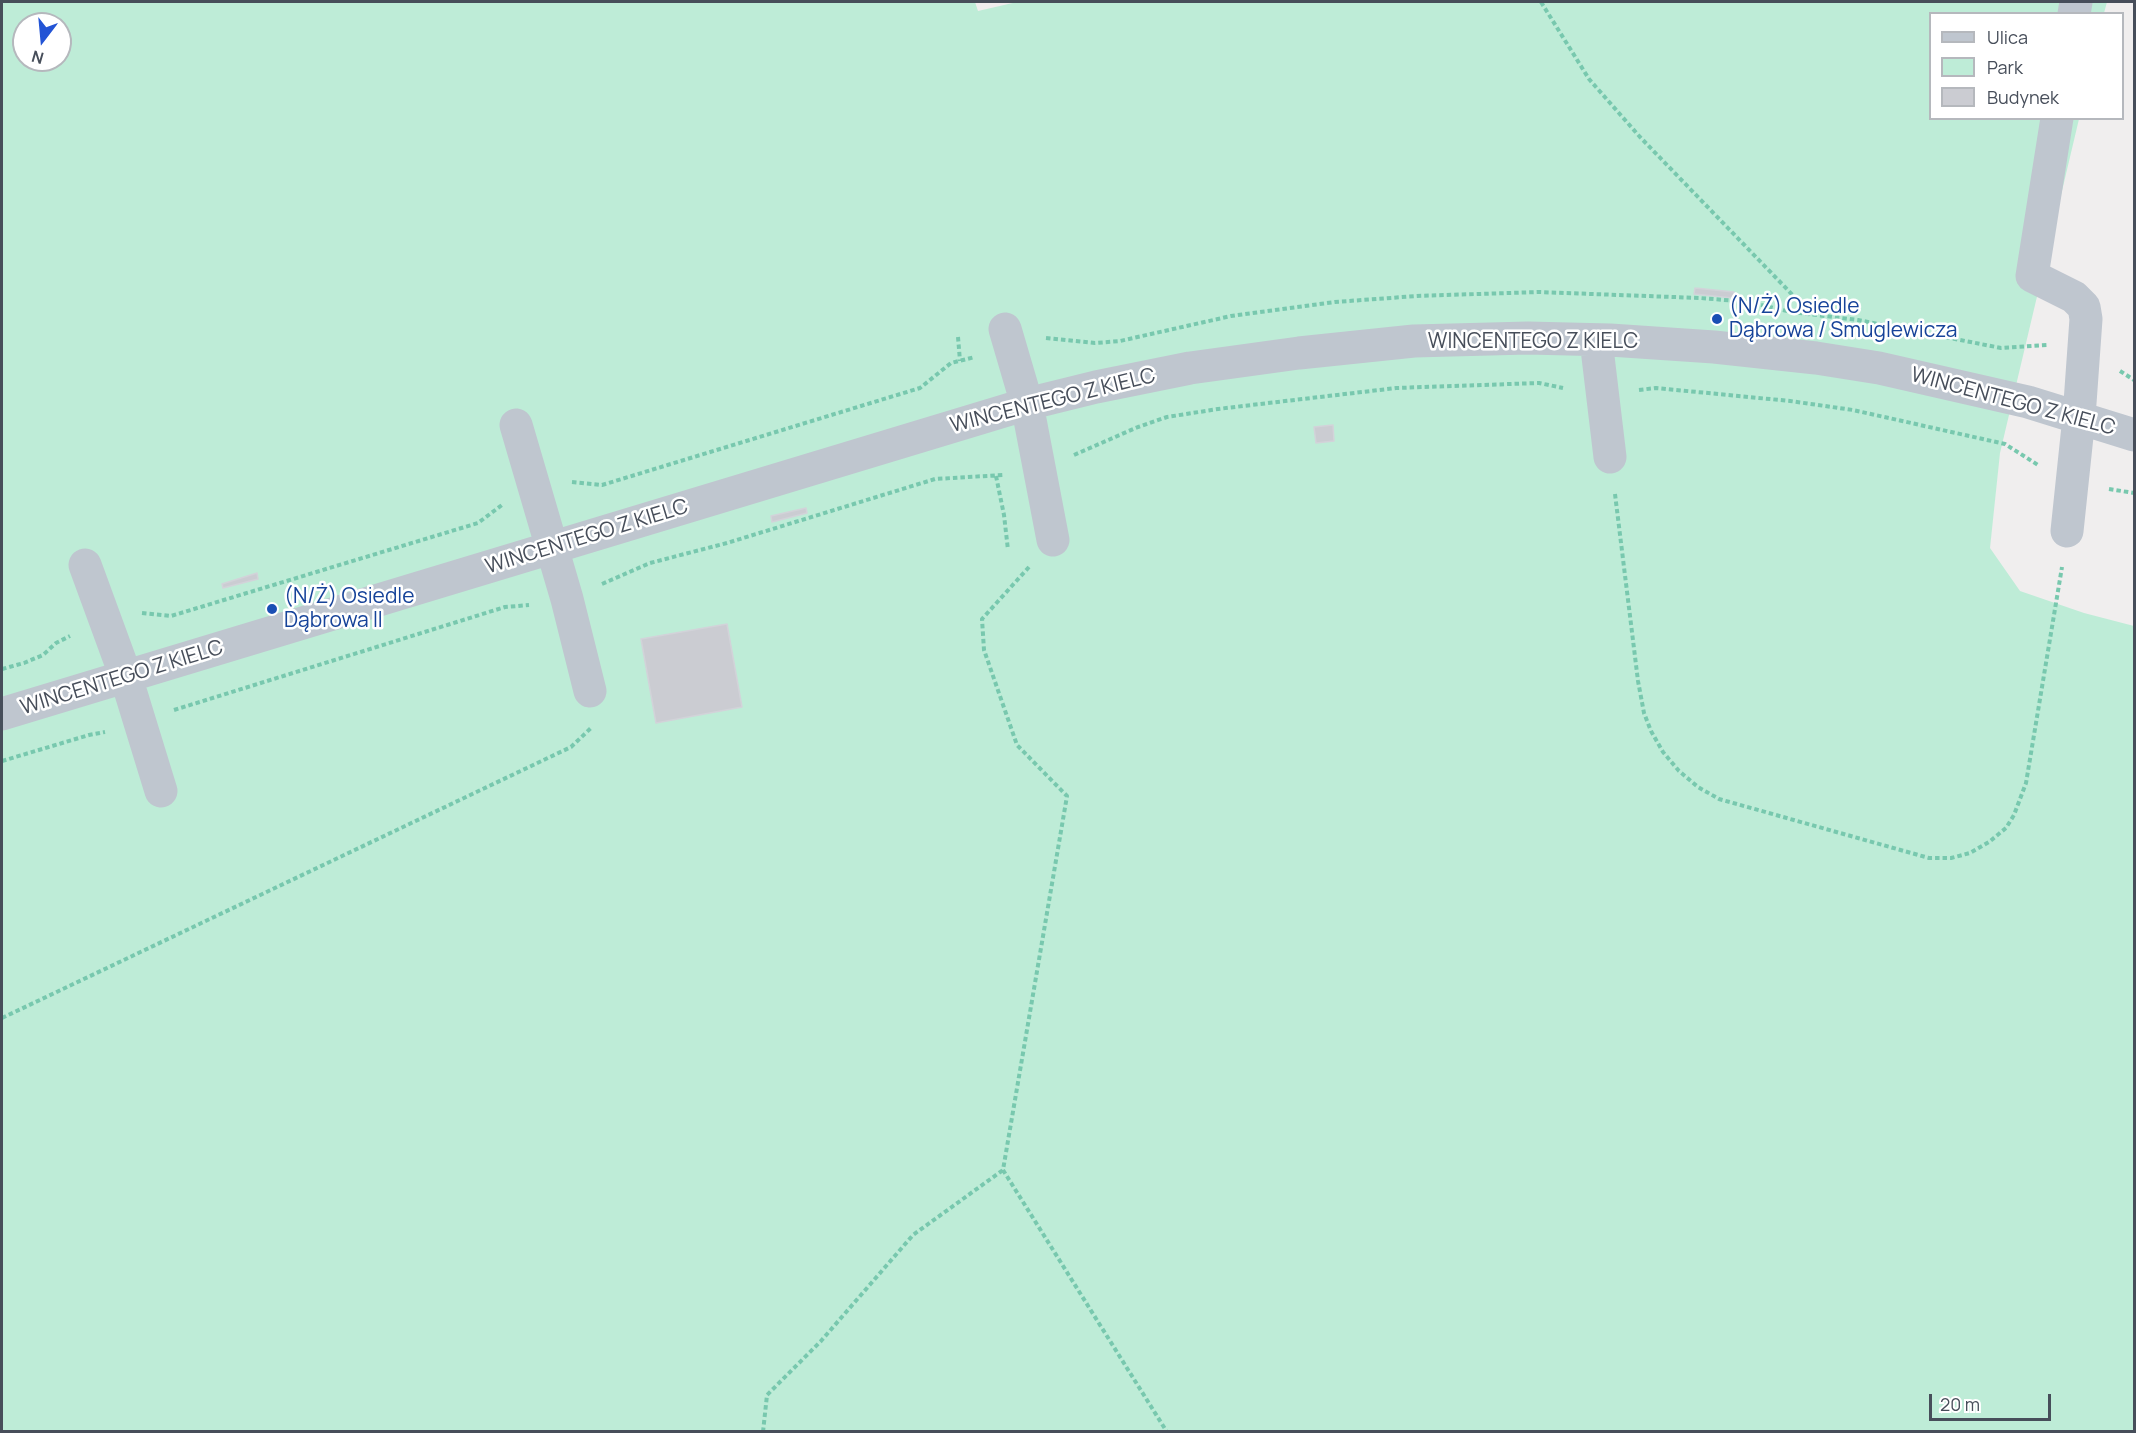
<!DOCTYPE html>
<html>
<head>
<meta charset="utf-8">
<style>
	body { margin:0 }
	#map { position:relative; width:2136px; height:1433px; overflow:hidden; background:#f0eeee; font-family:Manrope,sans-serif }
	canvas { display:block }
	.frame { position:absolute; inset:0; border:3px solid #474e5a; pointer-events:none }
	.legend { position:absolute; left:1929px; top:12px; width:195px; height:108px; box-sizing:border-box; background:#fff; border:2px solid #b5b8bd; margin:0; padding:8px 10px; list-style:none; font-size:18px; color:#474e5a }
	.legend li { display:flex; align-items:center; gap:12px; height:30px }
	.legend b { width:30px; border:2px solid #b5b8bd }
	.north { position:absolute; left:12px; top:12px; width:60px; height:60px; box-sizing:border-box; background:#fff; border:2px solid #b5b8bd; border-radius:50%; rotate:196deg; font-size:16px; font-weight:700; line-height:24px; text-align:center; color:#474e5a }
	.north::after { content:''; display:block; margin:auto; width:21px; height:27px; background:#2354d5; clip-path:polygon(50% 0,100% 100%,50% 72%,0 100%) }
	.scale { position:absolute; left:1929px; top:1394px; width:122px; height:27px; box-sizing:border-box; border:3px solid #474e5a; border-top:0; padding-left:8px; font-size:18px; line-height:21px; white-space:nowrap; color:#474e5a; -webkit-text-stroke:4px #fff; paint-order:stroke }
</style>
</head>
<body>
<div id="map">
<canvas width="2136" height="1433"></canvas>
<div class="frame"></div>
<ul class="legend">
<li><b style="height:8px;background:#bfc6cf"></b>Ulica</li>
<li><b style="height:16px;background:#beecd7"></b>Park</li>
<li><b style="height:16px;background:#cbccd2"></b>Budynek</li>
</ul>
<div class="north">N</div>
<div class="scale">20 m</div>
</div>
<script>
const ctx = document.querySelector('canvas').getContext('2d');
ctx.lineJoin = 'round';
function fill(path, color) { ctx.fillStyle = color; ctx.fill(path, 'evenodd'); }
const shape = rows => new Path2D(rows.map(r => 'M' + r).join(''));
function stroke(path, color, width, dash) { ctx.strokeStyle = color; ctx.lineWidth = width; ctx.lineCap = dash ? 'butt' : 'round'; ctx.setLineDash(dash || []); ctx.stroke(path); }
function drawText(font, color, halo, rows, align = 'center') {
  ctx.font = font + ' Manrope,sans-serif'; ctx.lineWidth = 5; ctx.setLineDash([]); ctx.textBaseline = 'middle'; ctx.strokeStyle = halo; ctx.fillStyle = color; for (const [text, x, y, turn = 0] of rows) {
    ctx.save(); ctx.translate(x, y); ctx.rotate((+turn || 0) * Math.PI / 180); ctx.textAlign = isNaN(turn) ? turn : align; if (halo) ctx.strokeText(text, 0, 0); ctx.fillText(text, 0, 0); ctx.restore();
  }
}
const green = shape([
	[2,2,975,2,978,11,1017,2,2107,2,2104,13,1930,14,1930,118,2079,119,2000,453,1990,548,2020,591,2084,613,2134,626,2134,1431,2,1432],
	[24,24,60,24,60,60,24,60]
]);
const building = shape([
	[1695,288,1734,292,1733,298,1694,294,1695,288],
	[1333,425,1334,441,1316,443,1314,427,1333,425],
	[806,508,807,513,772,522,771,516,806,508],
	[257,573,258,579,223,588,222,584,257,573],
	[727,624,742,707,656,723,641,639,727,624]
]);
const path = shape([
	[1541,2,1589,79,1640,137,1811,314],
	[958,337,960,361],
	[1046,338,1095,343,1120,341,1231,316,1335,302,1417,296,1538,292,1700,298,1749,302,1791,312,1858,320,2001,348,2047,345],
	[2120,371,2134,380],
	[1639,390,1656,388,1790,401,1853,410,2005,444,2038,465],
	[1074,455,1138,427,1167,417,1218,409,1396,388,1539,383,1563,388],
	[996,476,1004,515,1008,550],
	[572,482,602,485,920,388,951,363,975,357],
	[2109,489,2134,493],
	[1615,494,1638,681,1644,713,1651,731,1663,752,1679,771,1698,787,1719,799,1929,858,1951,858,1970,853,1989,842,2006,828,2014,815,2026,783,2062,567],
	[1029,567,982,619,984,650,1017,745,1067,796,1003,1170,1167,1432],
	[602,584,650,563,727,543,935,479,1003,475],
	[142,613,171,616,478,523,502,505],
	[2,669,24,663,43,655,56,643,70,636],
	[174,710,505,607,529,605],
	[2,761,89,735,105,732],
	[2,1018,571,747,591,728],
	[763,1432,767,1395,821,1341,913,1235,1003,1170]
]);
const minor = shape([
	[2074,14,2076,2],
	[2057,118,2032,276,2074,297,2084,307,2086,319,2079,417,2067,531],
	[1005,329,1027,404,1053,540],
	[1596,340,1610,457],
	[516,425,567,599,590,691],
	[85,565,126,677,161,791],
	[2,714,1027,404,1096,387,1190,368,1299,353,1414,341,1528,338,1610,340,1714,347,1816,358,1879,368,2028,402,2134,435]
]);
const markers = [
	[1717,319,6,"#1a4fb4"],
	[272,609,6,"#1a4fb4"]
];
const transitNames = [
	["(N/Ż) Osiedle",1729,307],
	["Dąbrowa / Smuglewicza",1729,331],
	["(N/Ż) Osiedle",284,597],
	["Dąbrowa II",284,621]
];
const streetNames = [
	["WINCENTEGO Z KIELC",1533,342],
	["WINCENTEGO Z KIELC",1053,401,-14],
	["WINCENTEGO Z KIELC",2013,402,15],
	["WINCENTEGO Z KIELC",587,537,-17],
	["WINCENTEGO Z KIELC",122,678,-17]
];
fill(green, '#beecd7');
fill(building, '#cbccd2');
stroke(building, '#d2d3d9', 1.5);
stroke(path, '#78c8ae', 4, [4.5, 3]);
stroke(minor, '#bfc6cf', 33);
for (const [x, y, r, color] of markers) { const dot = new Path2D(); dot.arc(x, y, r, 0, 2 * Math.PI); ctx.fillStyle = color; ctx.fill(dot); stroke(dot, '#fff', 2); }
drawText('21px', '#164399', '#fff', transitNames, 'left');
drawText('21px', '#474e5a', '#fff', streetNames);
</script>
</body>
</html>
